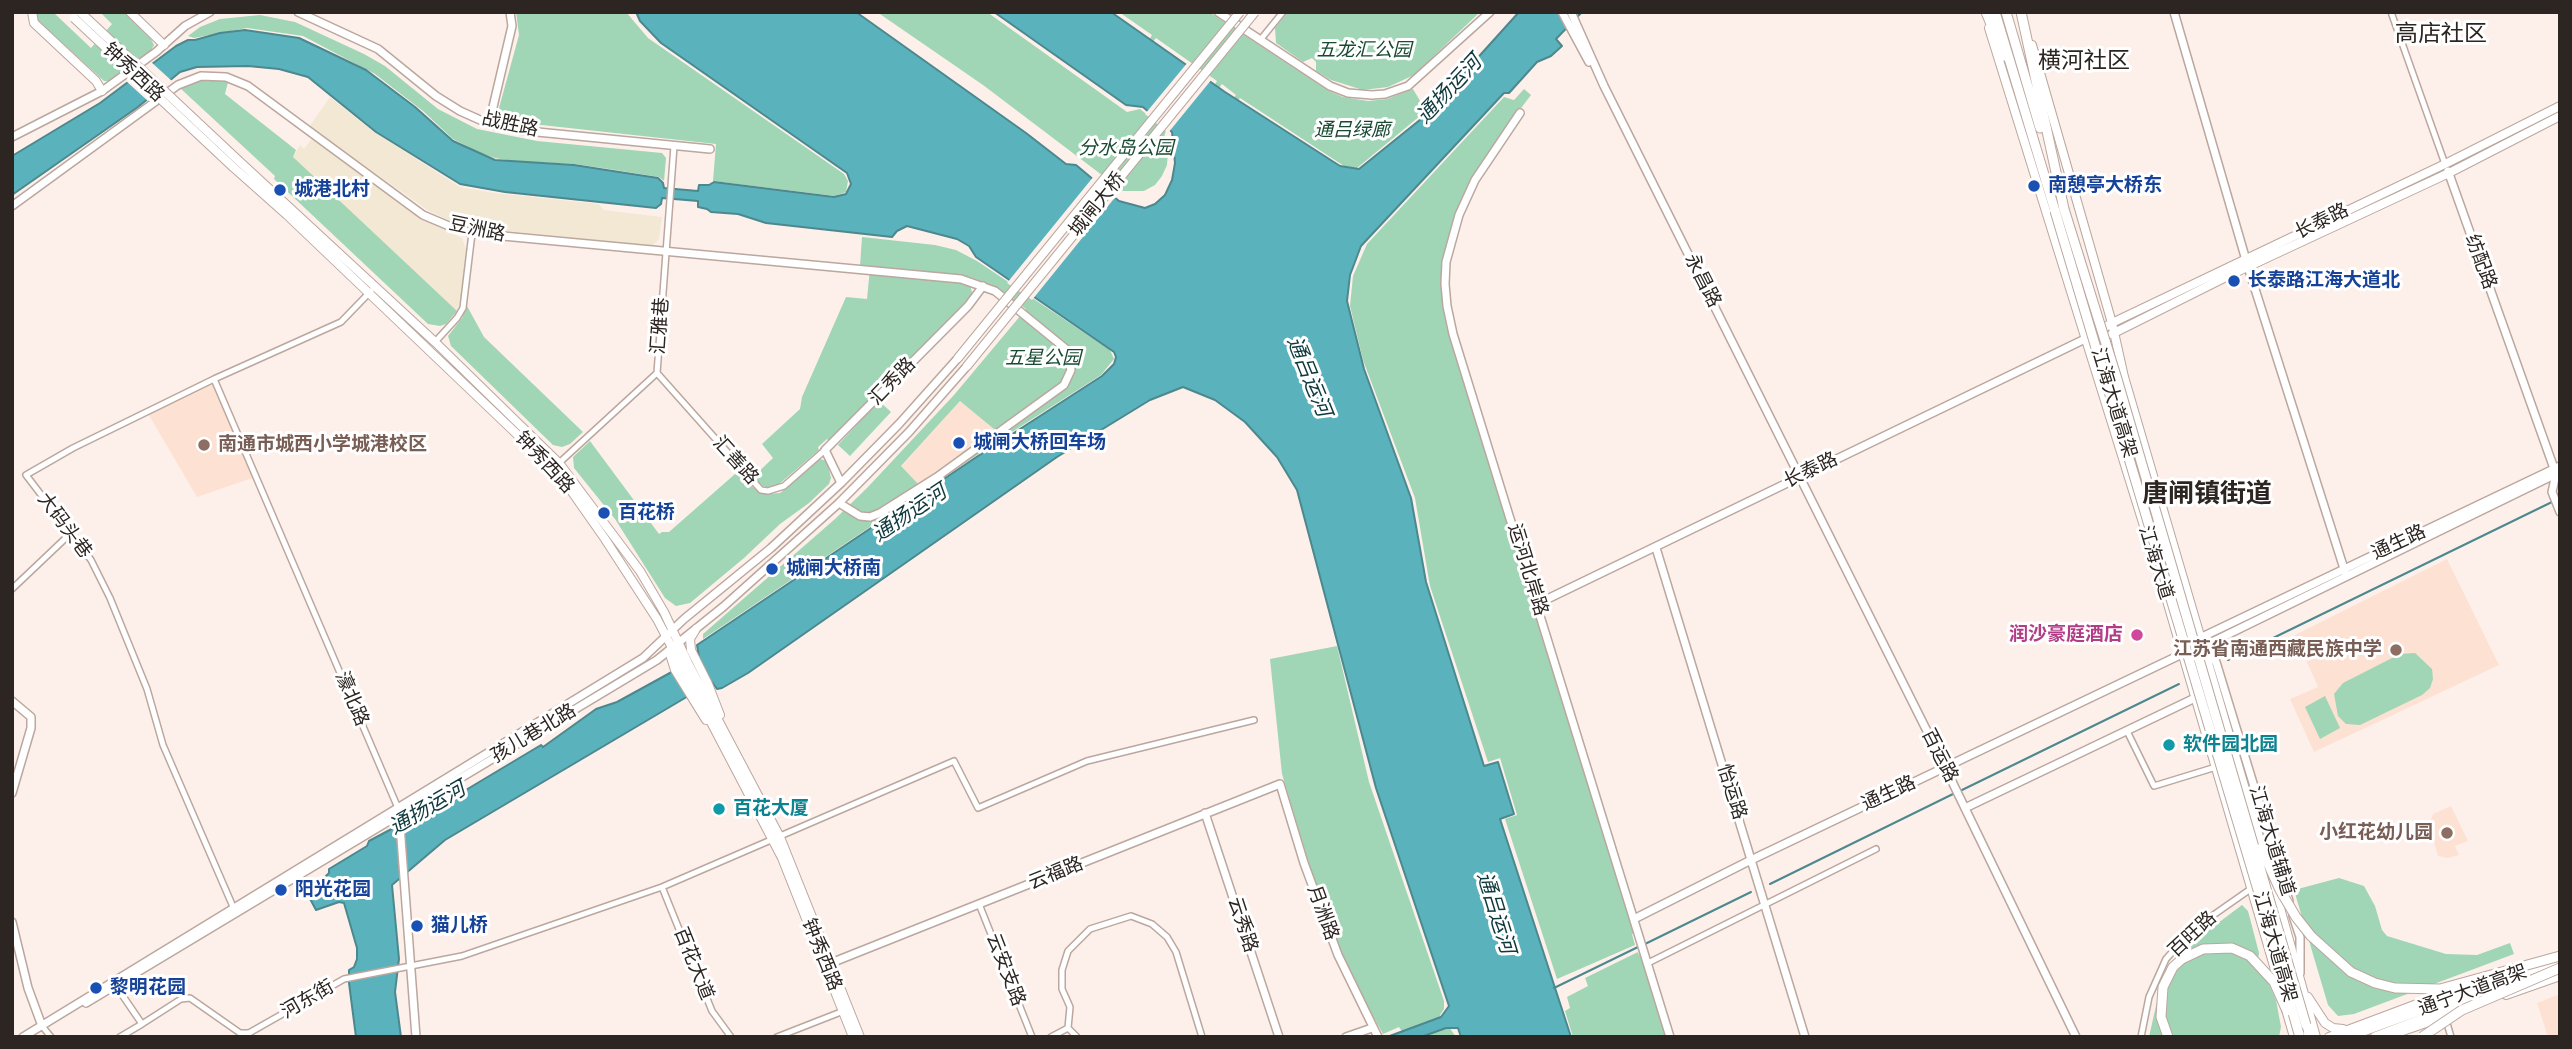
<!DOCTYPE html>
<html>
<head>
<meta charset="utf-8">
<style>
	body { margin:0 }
	#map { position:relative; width:2572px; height:1049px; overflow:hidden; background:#fdf0ea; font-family:"Source Serif 4",serif }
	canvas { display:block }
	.frame { position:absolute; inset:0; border:14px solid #2c2521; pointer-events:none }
</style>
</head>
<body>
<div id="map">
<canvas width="2572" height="1049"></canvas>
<div class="frame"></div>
</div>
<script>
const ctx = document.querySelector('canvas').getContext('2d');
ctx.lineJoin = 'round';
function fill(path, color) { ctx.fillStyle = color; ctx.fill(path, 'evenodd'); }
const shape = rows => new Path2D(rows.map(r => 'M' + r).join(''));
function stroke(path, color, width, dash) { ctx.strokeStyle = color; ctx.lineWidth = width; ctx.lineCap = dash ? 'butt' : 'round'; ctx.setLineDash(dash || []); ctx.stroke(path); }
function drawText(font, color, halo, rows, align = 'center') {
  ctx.font = font + ' "Source Serif 4","Noto Sans SC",serif'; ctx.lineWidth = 6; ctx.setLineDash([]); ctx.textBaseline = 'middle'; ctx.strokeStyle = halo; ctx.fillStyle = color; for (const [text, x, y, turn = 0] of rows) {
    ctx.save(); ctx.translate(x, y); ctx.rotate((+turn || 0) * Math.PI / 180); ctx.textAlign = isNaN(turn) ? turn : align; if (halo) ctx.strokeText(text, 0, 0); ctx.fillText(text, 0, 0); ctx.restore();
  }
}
const commercial = shape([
	[330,97,371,130,460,187,494,193,599,204,604,210,662,217,659,239,653,245,647,245,486,229,453,222,429,211,309,127],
	[313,137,413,213,462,238,466,249,462,295,457,311,316,182,293,157,300,145,304,149]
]);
const built = shape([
	[215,383,255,477,197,497,147,412],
	[960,401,994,428,919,486,901,467],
	[2447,559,2499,665,2314,752,2290,699,2318,687,2295,635],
	[2451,806,2468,841,2455,846,2459,855,2448,858,2438,856,2429,825,2433,814],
	[2560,994,2560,1037,2548,1037,2537,1003]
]);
const green = shape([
	[36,12,53,12,91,48,112,24,100,12,125,12,149,35,154,45,149,54,111,81,104,81,38,21],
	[516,12,626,12,648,38,844,174,848,181,846,192,835,196,713,181,716,144,523,123,500,118,499,108,519,35],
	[877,12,987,12,1127,112,1140,109,1166,130,1163,142,1168,151,1167,165,1162,176,1155,185,1144,191,1123,191,983,85],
	[1119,12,1209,12,1329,91,1343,97,1368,101,1387,99,1413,89,1426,111,1357,168,1344,166,1240,98,1237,102,1230,102,1236,95,1222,84,1216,92,1214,86,1217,81,1156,38,1152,43,1147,44,1152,35],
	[1288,12,1480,12,1414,75,1388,87,1363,90,1331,80,1316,71,1316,62,1312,58,1303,62,1276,43,1275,28],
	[260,15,295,22,364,54,385,66,438,109,477,129,537,141,662,153,666,158,664,181,659,177,609,169,574,164,513,161,495,158,480,153,453,139,423,111,375,74,303,36,247,28,194,38,188,36,200,27,220,19],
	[217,79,228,82,225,94,296,150,293,157,457,311,446,324,440,326,428,324,274,179,275,176,180,88,190,82],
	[1524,89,1531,95,1502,133,1480,166,1463,200,1449,236,1444,261,1443,297,1635,933,1632,934,1635,945,1557,979,1505,819,1517,815,1500,758,1488,762,1430,586,1415,498,1363,360,1350,306,1353,276,1367,244,1504,97,1514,100],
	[862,237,935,245,956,250,977,261,1110,350,1114,359,1101,375,1004,437,703,639,703,634,835,519,867,488,954,395,1026,309,992,285,967,276,972,292,971,298,830,442,827,439,818,447,819,450,778,485,769,488,763,486,753,477,773,458,762,444,800,409,802,397,846,297,867,299,870,268,860,266],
	[960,401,994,429,919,485,901,466],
	[467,306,484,337,583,432,570,444,562,447,553,445,451,346,448,336,462,318],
	[879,401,891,412,850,456,838,445],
	[590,441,659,534,662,532,669,532,735,474,735,470,759,493,766,494,780,493,820,459,827,461,831,478,829,484,809,503,780,524,744,558,690,603,676,606,665,598,615,519,574,468,573,457],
	[1337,646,1369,782,1444,1001,1444,1009,1440,1015,1444,1027,1449,1027,1456,1037,1406,1037,1399,1027,1383,1034,1334,946,1282,774,1270,659],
	[2415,653,2432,669,2433,679,2430,688,2422,695,2360,725,2346,724,2338,716,2334,694,2343,683,2400,654],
	[2325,696,2340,728,2320,739,2305,707],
	[2339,878,2364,886,2375,906,2382,930,2387,936,2446,954,2477,955,2510,943,2514,954,2354,1014,2338,1016,2328,1005,2294,890],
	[2242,905,2248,911,2259,953,2258,959,2276,1000,2281,1027,2279,1037,2149,1037,2158,997,2176,961,2202,935],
	[1638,952,1639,955,1642,954,1668,1037,1573,1037,1565,1011,1570,1008,1567,997,1588,986,1585,978]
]);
const water = shape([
	[636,12,856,12,1026,133,1066,164,1076,165,1119,201,1145,208,1155,204,1165,195,1172,180,1175,163,1172,132,1143,107,1126,105,994,12,1111,12,1225,92,1340,166,1359,169,1426,115,1519,12,1582,12,1556,39,1562,46,1551,56,1537,62,1509,93,1504,93,1361,246,1350,275,1347,301,1364,369,1411,498,1426,582,1484,766,1498,762,1514,814,1500,819,1571,1037,1461,1037,1458,1028,1446,1028,1421,1037,1387,1037,1441,1017,1449,1006,1376,788,1297,490,1277,457,1245,422,1215,400,1183,387,1150,400,1057,457,748,673,722,688,717,689,712,682,445,840,392,885,399,959,395,992,401,1037,356,1037,349,983,349,970,354,967,357,959,357,948,344,903,339,902,316,910,308,895,307,889,312,884,324,878,329,873,329,869,367,846,369,841,414,817,429,812,541,745,543,747,596,709,617,702,699,657,697,645,975,458,1102,376,1114,364,1116,357,1114,352,976,257,969,246,957,239,907,226,897,231,892,237,766,223,738,214,711,212,707,209,698,207,698,201,662,198,661,204,656,208,505,192,460,184,376,132,308,77,279,69,248,66,197,67,180,72,138,107,12,195,12,156,100,103,176,46,188,40,195,40,220,33,245,30,299,38,366,70,415,107,453,141,495,160,574,165,658,178,663,183,664,188,698,191,699,185,709,185,714,182,834,197,846,194,851,184,847,173,661,43,640,21,636,12]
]);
const pier = shape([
	[150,61,173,82,149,102,125,80],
	[1188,62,1212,79,1168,133,1145,114],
	[1094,176,1117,195,1032,300,1007,283]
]);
const stream = shape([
	[2228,660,2554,501],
	[1962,790,2179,684],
	[1770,884,1953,794],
	[1645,944,1751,892],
	[1554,988,1640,946]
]);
const street = shape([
	[2391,12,2445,164],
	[1261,39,1283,12],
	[435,342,457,318,463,308,472,233],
	[657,373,761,490,768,491,784,486,825,450],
	[214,379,398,808],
	[559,463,657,373,674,146],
	[12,589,71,533],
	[2127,731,2154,786,2216,767],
	[662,887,712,1011,731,1037],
	[979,904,1032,1037],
	[234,909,163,745,147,689,110,598,91,560,26,475,73,448,214,379,341,322,371,291],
	[1648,963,1876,849],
	[114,983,142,1024,120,1037],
	[2446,1020,2451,1037],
	[142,1024,181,999,190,998,240,1033,249,1033,344,979,462,956,662,887,954,761,978,808,1087,761,1254,720],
	[42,1026,51,1037],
	[1068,1028,1070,1007,1062,989,1062,970,1068,951,1090,929,1131,916,1152,924,1167,937,1176,952,1202,1037],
	[1068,1028,1077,1037],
	[777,1037,846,1010],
	[1051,1037,1068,1028],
	[2141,1037,2149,997,2166,959,2192,930,2252,888]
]);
const secondary = shape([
	[298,12,378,49,436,96,460,111,489,124,517,130,710,149],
	[1218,12,1330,86,1348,93,1372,95,1385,94,1408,86,1490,12],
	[1562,12,1589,62],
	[1571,12,1604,86,1945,767,2076,1037],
	[2174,12,2248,267,2346,575],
	[1520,113,1475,180,1459,215,1446,262,1445,284,1447,306,1453,334,1670,1037],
	[489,124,512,26,510,12],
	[12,137,102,91,156,52,185,26,210,12],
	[2448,171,2556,474,2552,492,2560,512],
	[12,206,178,85,201,76,226,77,248,86,423,215,449,226,472,233,503,236,961,279,995,291,1066,349,1071,370,1064,385,937,477,880,513,870,517,860,516,839,503],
	[841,483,825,450,968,306,983,286],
	[1656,548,1805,1037],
	[1537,604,2085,339],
	[2200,638,2560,466],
	[12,701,31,717,31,728,12,793],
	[1965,808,2195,698],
	[399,812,416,1037],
	[1205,813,1279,1037],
	[2289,901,2216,662,2202,647,2560,472],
	[2293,916,2300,937,2300,973],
	[1634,919,1751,860,2182,654],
	[12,922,28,988,42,1026],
	[831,963,1280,784,1304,863,1338,955,1378,1037],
	[86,1003,657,660,723,607,839,503,909,432,967,366],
	[23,1037,643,658,684,619,771,548,841,483,899,424,958,358],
	[1346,1037,1372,1028]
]);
const primary = shape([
	[32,12,34,23,96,81,102,91],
	[130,12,164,45],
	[1989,28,2163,587,2281,990],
	[2032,45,2112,323,2124,377,2264,854],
	[239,161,435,342,559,463,640,571,664,612,688,663,780,837,860,1037],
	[233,167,287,215,545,461,565,482,605,539,657,619,782,858,853,1037],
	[2112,334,2230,275,2449,173,2560,116],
	[2088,337,2112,323,2445,164,2560,106],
	[696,629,690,639,691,650,708,684,720,715],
	[669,651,675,670,706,720],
	[2272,879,2316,1037],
	[2506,995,2560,976],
	[2308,997,2325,1023,2333,1028,2343,1029],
	[2285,1006,2294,1037],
	[2394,1034,2455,1013],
	[2329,1037,2465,986]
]);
const highway = shape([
	[1986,12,2004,56],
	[1995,12,2055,211],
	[2006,12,2040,128],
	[2021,12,2064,209],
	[2306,1025,2309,1037],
	[2347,1037,2555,961],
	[2375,1037,2497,991]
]);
const primaryBridge = shape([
	[80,12,239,161],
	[74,18,233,167],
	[958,358,1240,12],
	[967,366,1255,12]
]);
const highwayBridge = shape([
	[2064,209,2117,379,2306,1025],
	[2055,211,2258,890,2299,1034],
	[2261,848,2280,890,2296,917,2311,936,2351,972,2375,983,2395,988,2440,989,2560,956],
	[2168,1037,2161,1017,2163,987,2173,967,2182,959,2203,949,2232,948,2250,956,2274,982,2287,1011],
	[2422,1037,2462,1010,2560,968]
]);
const markers = [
	[2034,186,7,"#1a4fb4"],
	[280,190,7,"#1a4fb4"],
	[2234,281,7,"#1a4fb4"],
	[959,443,7,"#1a4fb4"],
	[204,445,7,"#8d6e63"],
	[604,513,7,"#1a4fb4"],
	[772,569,7,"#1a4fb4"],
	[2137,635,7,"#d1479c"],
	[2396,650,7,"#8d6e63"],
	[2169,745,7,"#0f9aa8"],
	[719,809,7,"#0f9aa8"],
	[2447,833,7,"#8d6e63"],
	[281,890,7,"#1a4fb4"],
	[417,926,7,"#1a4fb4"],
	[96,988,7,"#1a4fb4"]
];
const parkNames = [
	["五龙汇公园",1364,51],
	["通吕绿廊",1352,131],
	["分水岛公园",1126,149],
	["五星公园",1043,359]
];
const streetNames = [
	["钟秀西路",133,73,43],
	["战胜路",510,125,12],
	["城闸大桥",1098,205,-51],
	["长泰路",2322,222,-26],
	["豆洲路",477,230,12],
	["纺配路",2480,262,70],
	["永昌路",1702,281,63],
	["汇雅巷",661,326,-86],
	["汇秀路",893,382,-46],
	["江海大道高架",2113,403,73],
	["汇善路",735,461,48],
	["钟秀西路",544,463,47],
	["长泰路",1811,471,-26],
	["大码头巷",64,526,53],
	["通生路",2399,543,-25],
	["江海大道",2155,563,73],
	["运河北岸路",1527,570,73],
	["濠北路",351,699,67],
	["孩儿巷北路",534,734,-31],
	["百运路",1939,756,63],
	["怡运路",1731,792,73],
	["通生路",1889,794,-25],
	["江海大道辅道",2271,841,73],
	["云福路",1056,874,-22],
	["月洲路",1322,913,70],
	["云秀路",1242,925,72],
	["百旺路",2193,935,-43],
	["江海大道高架",2274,947,74],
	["钟秀西路",821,955,68],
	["百花大道",693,964,68],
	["云安支路",1005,970,69],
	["通宁大道高架",2473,991,-20],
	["河东街",308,1000,-30]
];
const transitNames = [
	["南憩亭大桥东",2048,186],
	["城港北村",294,190],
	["长泰路江海大道北",2248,281],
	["城闸大桥回车场",973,443],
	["百花桥",618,513],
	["城闸大桥南",786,569],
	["阳光花园",295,890],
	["猫儿桥",431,926],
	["黎明花园",110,988]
];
const educationNames = [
	["南通市城西小学城港校区",218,445,"left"],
	["江苏省南通西藏民族中学",2382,650],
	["小红花幼儿园",2433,833]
];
const hotelNames = [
	["润沙豪庭酒店",2123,635]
];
const cultureNames = [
	["软件园北园",2183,745],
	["百花大厦",733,809]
];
const waterNames = [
	["通扬运河",1450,90,-47],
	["通吕运河",1308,377,68],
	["通扬运河",910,514,-34],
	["通扬运河",428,809,-30],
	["通吕运河",1495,913,73]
];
const quarterNames = [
	["高店社区",2441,35],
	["横河社区",2084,62]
];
const districtNames = [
	["唐闸镇街道",2207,495]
];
fill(commercial, '#f3e8d3');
fill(built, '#fde1d3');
fill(green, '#a0d5b6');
fill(water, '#5ab2bc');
stroke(water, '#4c888e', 2);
fill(pier, '#fdf0ea');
stroke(stream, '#4c888e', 2);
stroke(street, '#bba79e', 8);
stroke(secondary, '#bba79e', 10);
stroke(primary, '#bba79e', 10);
stroke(highway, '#bba79e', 11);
stroke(street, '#fff', 5);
stroke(secondary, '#fff', 7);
stroke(primary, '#fff', 8);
stroke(highway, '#fff', 9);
stroke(primaryBridge, '#bba79e', 10, []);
stroke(highwayBridge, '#bba79e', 11, []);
stroke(primaryBridge, '#fff', 8);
stroke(highwayBridge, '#fff', 9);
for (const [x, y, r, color] of markers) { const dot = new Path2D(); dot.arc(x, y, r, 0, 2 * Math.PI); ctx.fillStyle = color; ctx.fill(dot); stroke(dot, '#fff', 2.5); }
drawText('italic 19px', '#184a32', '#fff', parkNames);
drawText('19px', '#2c2521', '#fff', streetNames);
drawText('bold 19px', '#164399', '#fff', transitNames, 'left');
drawText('bold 19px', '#785e54', '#fff', educationNames, 'right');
drawText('bold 19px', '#b23c85', '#fff', hotelNames, 'right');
drawText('bold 19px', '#0d838f', '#fff', cultureNames, 'left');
drawText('italic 21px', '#0e393d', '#fff', waterNames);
drawText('23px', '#2c2521', '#fff', quarterNames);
drawText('bold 26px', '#2c2521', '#fff', districtNames);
</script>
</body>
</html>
